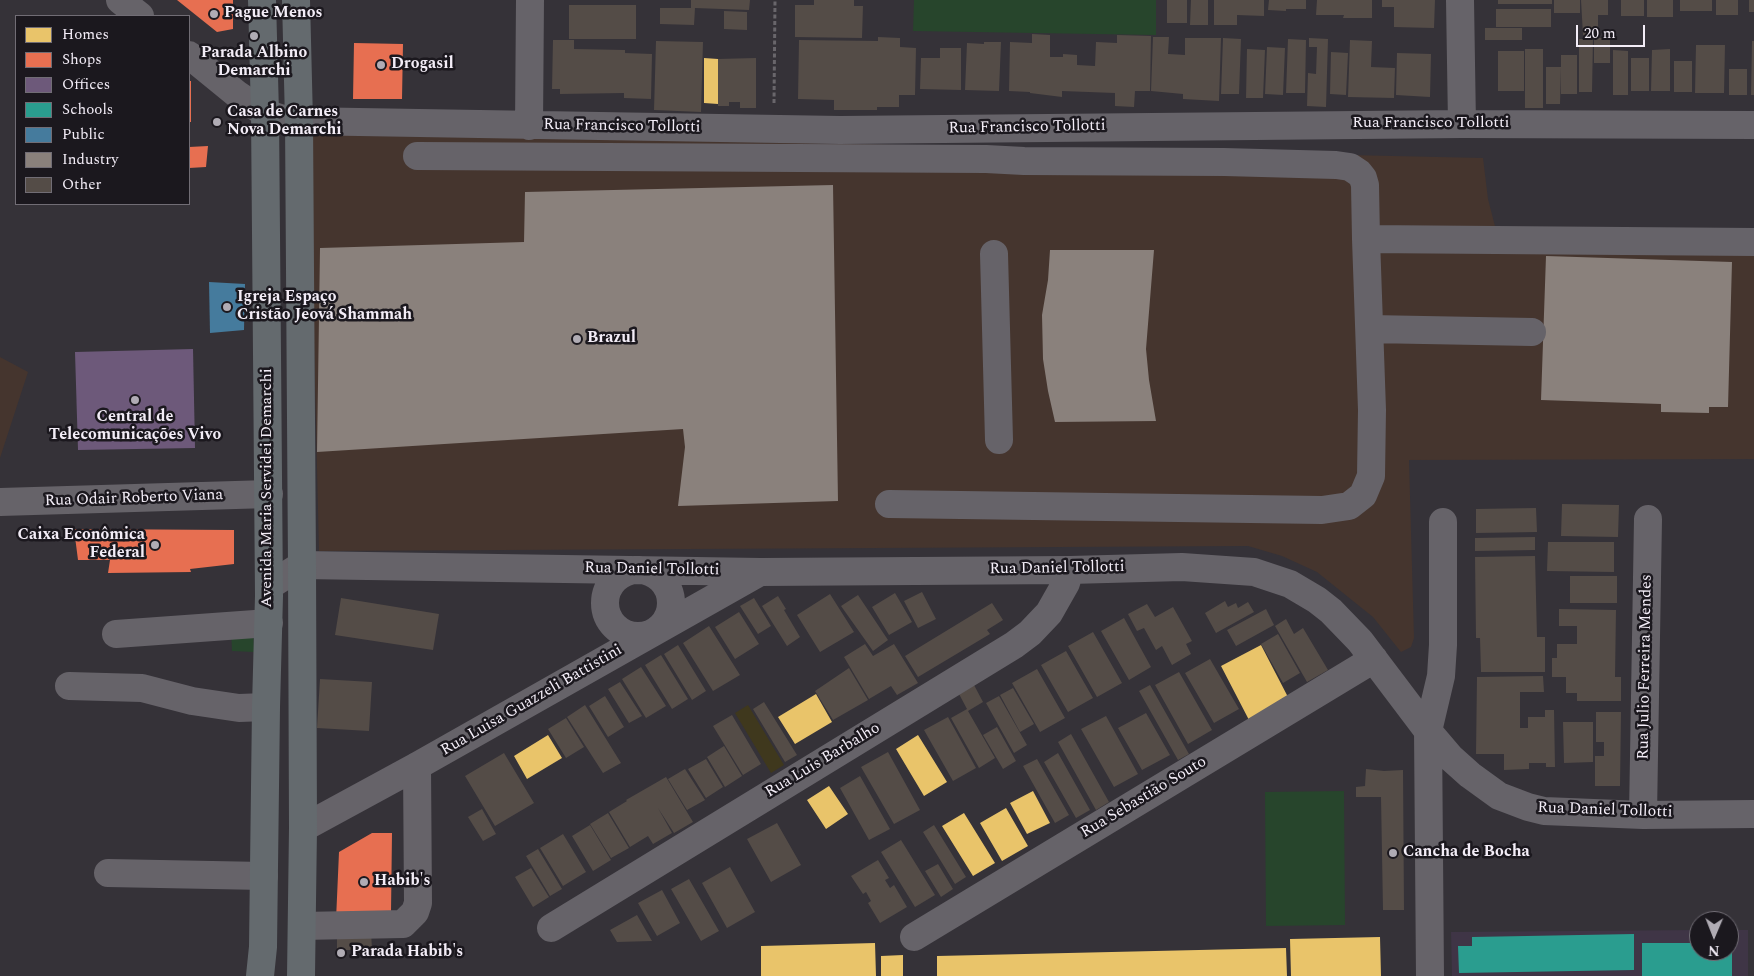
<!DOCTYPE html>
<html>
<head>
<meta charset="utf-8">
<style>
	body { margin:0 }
	#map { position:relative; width:1754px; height:976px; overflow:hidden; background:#353238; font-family:Spectral,serif }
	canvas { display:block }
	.legend { position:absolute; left:15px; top:15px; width:175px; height:190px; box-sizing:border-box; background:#1b181e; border:1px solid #716d75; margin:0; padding:6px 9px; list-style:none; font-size:15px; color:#f3edf7 }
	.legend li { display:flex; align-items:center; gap:10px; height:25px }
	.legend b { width:25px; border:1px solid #716d75 }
	.north { position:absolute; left:1689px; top:911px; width:50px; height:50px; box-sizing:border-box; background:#1b181e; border:1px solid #716d75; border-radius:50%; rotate:181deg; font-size:14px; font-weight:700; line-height:20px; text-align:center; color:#f3edf7 }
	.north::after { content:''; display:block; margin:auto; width:18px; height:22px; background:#b0acb4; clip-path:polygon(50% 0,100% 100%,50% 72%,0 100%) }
	.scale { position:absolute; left:1576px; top:25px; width:69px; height:22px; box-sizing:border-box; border:2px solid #f3edf7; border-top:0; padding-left:6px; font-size:15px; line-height:18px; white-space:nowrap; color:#f3edf7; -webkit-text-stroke:4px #1b181e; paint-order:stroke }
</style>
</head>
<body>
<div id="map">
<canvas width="1754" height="976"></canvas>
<ul class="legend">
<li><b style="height:14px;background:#e9c46a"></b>Homes</li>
<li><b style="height:14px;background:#e76f51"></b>Shops</li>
<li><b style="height:14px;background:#6d597a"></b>Offices</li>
<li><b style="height:14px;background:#2a9d8f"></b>Schools</li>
<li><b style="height:14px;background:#457b9d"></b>Public</li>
<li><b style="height:14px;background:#8a817c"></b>Industry</li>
<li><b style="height:14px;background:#544c47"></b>Other</li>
</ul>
<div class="north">N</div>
<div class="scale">20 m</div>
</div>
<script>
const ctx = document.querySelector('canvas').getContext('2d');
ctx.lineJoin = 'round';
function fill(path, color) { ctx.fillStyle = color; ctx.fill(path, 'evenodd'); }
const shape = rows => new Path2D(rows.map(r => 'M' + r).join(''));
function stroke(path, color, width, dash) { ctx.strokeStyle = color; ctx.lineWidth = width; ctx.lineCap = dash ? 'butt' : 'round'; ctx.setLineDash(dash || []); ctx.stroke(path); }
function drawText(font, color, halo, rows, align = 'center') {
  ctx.font = font + ' Spectral,serif'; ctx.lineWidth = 5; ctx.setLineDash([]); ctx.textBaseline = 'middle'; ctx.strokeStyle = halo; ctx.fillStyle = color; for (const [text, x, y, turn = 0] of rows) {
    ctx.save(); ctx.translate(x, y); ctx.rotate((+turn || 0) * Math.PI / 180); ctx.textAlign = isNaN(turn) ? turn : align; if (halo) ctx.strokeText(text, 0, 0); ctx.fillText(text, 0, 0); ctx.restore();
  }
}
const industrial = shape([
	[309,132,1483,158,1488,199,1497,234,1754,232,1754,459,1409,460,1414,638,1411,647,1401,652,1373,617,1317,572,1282,556,1248,546,319,551],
	[0,357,28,372,0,458]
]);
const built = shape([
	[1699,930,1699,951,1729,951,1729,930,1748,930,1748,976,1452,976,1451,932]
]);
const green = shape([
	[914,0,1156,0,1156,35,913,31],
	[253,627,254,652,232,651,231,628],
	[1344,791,1345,925,1266,926,1265,792]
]);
const sand = shape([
	[748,705,784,765,771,773,735,713]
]);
const homes = shape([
	[704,58,718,59,718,104,704,103],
	[1261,645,1289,699,1249,720,1221,666],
	[816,694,832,722,795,744,778,717],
	[548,735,562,758,527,779,514,756],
	[918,735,947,782,924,796,896,749],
	[829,786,848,814,826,829,807,800],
	[1033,791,1050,823,1027,834,1010,803],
	[1006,808,1028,846,1002,861,980,823],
	[964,813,995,863,973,876,942,826],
	[1380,937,1381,976,1291,976,1290,939],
	[875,943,876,976,761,976,761,946],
	[1286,948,1287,976,937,976,937,956],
	[903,955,903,976,881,976,881,956]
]);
const shops = shape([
	[177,0,233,0,233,29,217,32],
	[354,43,403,44,402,99,353,99],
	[189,81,191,81,191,122,189,122],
	[208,146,206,167,189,168,189,147],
	[74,529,234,530,234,564,190,569,191,572,108,573,110,560,78,560],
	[372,833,392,833,391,912,336,920,339,852]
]);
const offices = shape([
	[193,349,195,448,78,450,75,352]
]);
const schools = shape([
	[1634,934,1634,970,1459,973,1458,946,1472,946,1472,937],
	[1642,943,1699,943,1699,951,1729,951,1729,943,1732,943,1732,976,1642,976]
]);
const public = shape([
	[209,282,245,284,244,330,210,333]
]);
const industry = shape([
	[833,185,838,501,678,506,685,447,683,429,317,452,320,248,524,242,525,192],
	[1050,250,1154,250,1146,349,1149,380,1156,421,1055,422,1048,391,1043,359,1042,315,1048,280],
	[1546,256,1732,262,1728,407,1709,407,1709,413,1661,412,1661,404,1541,400]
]);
const building = shape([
	[691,0,750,0,749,10,695,8,694,25,660,24,660,8,691,8],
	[814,0,854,0,854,6,863,6,862,38,795,37,795,5,814,5],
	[1167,0,1187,0,1187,23,1167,23],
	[1191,0,1208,0,1208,25,1190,25],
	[1214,0,1264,0,1264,16,1237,15,1237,25,1214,25],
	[1269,0,1306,0,1306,9,1286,9,1286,11,1268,10],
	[1317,0,1372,0,1372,18,1343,18,1344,15,1316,15],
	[1382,0,1435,0,1434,28,1394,27,1394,7,1382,7],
	[1498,0,1552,0,1552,4,1498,4],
	[1554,0,1580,0,1580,13,1554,13],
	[1581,0,1608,0,1608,15,1598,15,1598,35,1583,35],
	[1621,0,1644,0,1644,16,1621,16],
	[1647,0,1673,0,1673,17,1647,17],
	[1680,0,1712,0,1712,11,1680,11],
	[1716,0,1738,0,1738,15,1716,15],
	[1749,0,1754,0,1754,12,1749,12],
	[569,5,636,5,636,39,569,39],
	[1496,9,1551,9,1551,27,1496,27],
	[724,11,747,12,747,30,724,29],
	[1485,28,1522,28,1522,40,1485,40],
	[1032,34,1050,35,1050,57,1063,57,1063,54,1077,55,1077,65,1095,66,1096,42,1117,43,1117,35,1151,36,1150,91,1135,91,1134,107,1115,106,1115,93,1062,91,1062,97,1030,93,1030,92,1009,91,1010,42,1032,43],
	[878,37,900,38,900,47,916,48,915,95,899,95,899,107,877,107,877,110,834,110,834,100,798,99,799,40,878,41],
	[1153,37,1169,37,1168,54,1185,55,1185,38,1221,38,1219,101,1183,99,1183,94,1151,91],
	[1223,38,1241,39,1239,94,1221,94],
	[1309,38,1328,39,1326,107,1307,106,1308,73,1316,74,1317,47,1309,47],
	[1594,38,1610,38,1610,63,1594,63],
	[1288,39,1306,40,1305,93,1286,93],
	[1579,39,1593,39,1592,92,1579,92],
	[553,40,574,40,574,49,625,50,625,53,652,54,651,99,624,98,624,93,560,94,560,89,552,89],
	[1350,40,1372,41,1371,67,1395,68,1394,98,1348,97],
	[656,41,703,42,701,112,654,110],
	[1752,41,1754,41,1754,95,1751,95],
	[984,42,1001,42,999,91,965,90,967,43,984,44],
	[1696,45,1725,45,1724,93,1695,93],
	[1267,47,1285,48,1283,95,1265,94],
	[940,48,961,48,961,90,920,89,921,58,940,58],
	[1247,49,1265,50,1263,98,1246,98],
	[1525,49,1543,49,1543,108,1525,108],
	[1670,49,1670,91,1651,91,1652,50],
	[1613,50,1628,51,1628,95,1613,95],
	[1498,51,1524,51,1524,91,1498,91],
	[1331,52,1348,53,1346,95,1330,94],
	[1397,53,1431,54,1430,97,1396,95],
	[1561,55,1577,55,1577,94,1561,94],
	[756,58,756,108,740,108,740,102,729,102,729,106,718,106,718,59],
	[1631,58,1649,58,1649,91,1631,91],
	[1674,61,1692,61,1692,92,1674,92],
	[1546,67,1561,67,1560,104,1546,104],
	[1729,69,1747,69,1747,95,1729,95],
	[1562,504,1619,505,1618,537,1561,536],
	[1536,508,1537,532,1476,533,1476,509],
	[1535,537,1535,550,1475,551,1475,538],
	[1548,542,1614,542,1614,572,1547,571],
	[1535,556,1537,637,1545,637,1545,672,1481,672,1480,638,1476,638,1475,557],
	[1570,576,1617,576,1617,603,1570,603],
	[922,592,936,619,918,628,904,601],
	[895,593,912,622,889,635,872,607],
	[830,594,854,632,820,652,797,615],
	[858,595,888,640,873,651,841,606],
	[778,596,786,609,784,610,800,637,787,646,762,606],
	[341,598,439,614,433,650,335,635],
	[754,598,771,626,758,634,740,606],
	[1225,601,1228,607,1236,603,1238,608,1248,602,1254,612,1216,633,1205,613],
	[992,603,1003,620,987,630,990,634,918,677,905,656],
	[1147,604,1155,617,1173,607,1192,641,1186,644,1191,654,1172,665,1162,646,1156,650,1144,628,1137,631,1128,614],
	[1266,609,1274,625,1236,646,1227,630],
	[1559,609,1616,610,1615,677,1621,677,1621,701,1577,701,1577,693,1566,693,1566,677,1552,677,1552,658,1557,658,1557,644,1577,644,1577,626,1559,626],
	[739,612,759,644,735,659,715,627],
	[1124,618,1151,667,1129,680,1101,631],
	[1286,619,1294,634,1303,628,1328,670,1307,682,1275,626],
	[709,626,740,675,713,691,683,643],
	[1093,632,1122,683,1097,697,1068,646],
	[1278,634,1300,673,1283,683,1261,644],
	[865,644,873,656,894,644,918,683,897,695,891,686,869,699,844,657],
	[678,645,706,691,692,700,664,654],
	[1066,651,1093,698,1068,712,1041,665],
	[661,655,688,699,672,709,645,665],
	[1210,659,1239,709,1214,723,1185,673],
	[641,667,666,706,646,718,622,679],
	[849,668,868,700,833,720,815,691],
	[1037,669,1065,718,1040,732,1012,683],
	[1179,672,1212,730,1188,744,1155,685],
	[1543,676,1544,692,1520,692,1520,728,1528,728,1528,717,1545,717,1545,710,1554,710,1555,767,1546,767,1546,763,1529,763,1529,769,1504,770,1504,754,1476,754,1477,677],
	[320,679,372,682,369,731,317,728],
	[620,682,642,716,629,723,608,689],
	[974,685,983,702,968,711,995,758,979,768,951,718,967,709,959,694],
	[1150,685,1189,754,1178,760,1139,691],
	[1013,688,1034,724,1020,732,1000,695],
	[605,696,624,727,608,737,589,706],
	[999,696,1027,745,1014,753,986,703],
	[764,702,797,755,785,762,753,709],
	[585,705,621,763,603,773,567,717],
	[1596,712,1621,712,1620,786,1595,786,1595,756,1604,756,1604,742,1596,742],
	[1146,713,1170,755,1142,770,1118,728],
	[732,715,761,764,743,775,713,726],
	[1106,716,1138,774,1114,787,1081,729],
	[948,717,976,768,953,781,924,730],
	[566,718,584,747,566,758,548,729],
	[1563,722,1593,722,1593,762,1564,763],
	[997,727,1016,761,1003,769,983,735],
	[1071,734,1109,802,1096,810,1058,742],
	[724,746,742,776,725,787,707,757],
	[888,752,920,810,894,824,861,767],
	[504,753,534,803,495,826,465,776],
	[1058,753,1090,810,1076,818,1044,762],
	[706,759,723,787,706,798,688,769],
	[1037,759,1069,815,1055,823,1023,766],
	[685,769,705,800,687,810,668,779],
	[1366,769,1384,771,1403,770,1404,910,1383,910,1381,797,1356,797,1356,787,1365,786],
	[860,776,890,829,869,840,840,788],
	[666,777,693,822,674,833,658,808,672,833,653,844,648,836,630,847,609,812,627,801,626,800],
	[482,809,496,834,483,841,468,817],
	[608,813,629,848,611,858,590,824],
	[777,823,801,865,771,882,747,839],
	[590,825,611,860,593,871,572,836],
	[934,825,966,877,955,884,923,832],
	[563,834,586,872,563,886,540,848],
	[901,840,935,895,915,907,881,852],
	[538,849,562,889,550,896,526,856],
	[878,860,889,878,885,880,890,888,894,885,907,907,880,923,868,903,871,901,866,892,863,894,851,876],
	[938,864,953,889,941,897,925,871],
	[730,867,755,912,727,928,702,883],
	[531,868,549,897,533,907,515,877],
	[689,879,719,931,701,941,671,889],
	[662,890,680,923,657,936,638,903],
	[637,915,652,941,617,942,610,930],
	[337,931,371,931,372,950,337,950]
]);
const path = shape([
	[774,103,775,0]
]);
const minor = shape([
	[120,0,140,16],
	[1460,0,1462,124],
	[189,55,238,95,265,113,280,118,299,121,840,130,1462,124,1754,125],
	[529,126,530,0],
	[417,156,986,159,1024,161,1224,162,1336,165,1350,167,1359,173,1363,178,1365,185,1366,239,1754,242],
	[994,254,999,440],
	[1370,329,1532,332],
	[0,502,269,494],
	[889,504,1322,510,1349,506,1363,495,1371,476,1372,410,1366,239],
	'605 603a33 33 0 1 1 66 0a33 33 0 1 1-66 0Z',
	[269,586,302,565,761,572,1070,570,1182,567,1254,572,1290,584,1317,600,1331,611,1360,641,1428,731,1451,758,1470,775,1499,796,1528,807,1544,811,1643,815,1754,814],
	[116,634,269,623],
	[69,686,142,688,192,701,239,708,266,707],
	[1643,815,1648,519],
	[303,828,417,766,760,572],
	[108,873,264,876],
	[302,926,403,924,415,912,418,903,417,766],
	[551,928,1014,645,1030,633,1049,613,1066,583,1070,570],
	[914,937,1374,659],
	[1430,976,1428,731,1441,676,1443,645,1443,522]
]);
const major = shape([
	[296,0,299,121,302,565,303,828,301,976],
	[260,976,263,947,266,707,269,596,265,113,262,0]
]);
const markers = [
	[214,14,5,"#b0acb4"],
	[254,36,5,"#b0acb4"],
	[381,65,5,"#b0acb4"],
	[217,122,5,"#b0acb4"],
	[227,307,5,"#b0acb4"],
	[577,339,5,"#b0acb4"],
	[135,400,5,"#b0acb4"],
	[155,545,5,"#b0acb4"],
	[1393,853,5,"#b0acb4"],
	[364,882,5,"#b0acb4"],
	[341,953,5,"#b0acb4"]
];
const poiNames = [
	["Pague Menos",224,14],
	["Parada Albino",254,54,"center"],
	["Demarchi",254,72,"center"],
	["Drogasil",391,65],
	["Casa de Carnes",227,113],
	["Nova Demarchi",227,131],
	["Igreja Espaço",237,298],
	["Cristão Jeová Shammah",237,316],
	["Brazul",587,339],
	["Central de",135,418,"center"],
	["Telecomunicações Vivo",135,436,"center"],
	["Caixa Econômica",145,536,"right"],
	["Federal",145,554,"right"],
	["Cancha de Bocha",1403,853],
	["Habib's",374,882],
	["Parada Habib's",351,953]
];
const streetNames = [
	["Rua Francisco Tollotti",1431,124],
	["Rua Francisco Tollotti",622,127,1],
	["Rua Francisco Tollotti",1027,128,-1],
	["Avenida Maria Servidei Demarchi",268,488,-90],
	["Rua Odair Roberto Viana",134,499,-2],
	["Rua Daniel Tollotti",1057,569,-1],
	["Rua Daniel Tollotti",652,570,1],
	["Rua Julio Ferreira Mendes",1646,667,-89],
	["Rua Luisa Guazzeli Battistini",532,701,-30],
	["Rua Luis Barbalho",823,761,-31],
	["Rua Sebastião Souto",1144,798,-31],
	["Rua Daniel Tollotti",1605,811,2]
];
fill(industrial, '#45352e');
fill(built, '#3f3546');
fill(green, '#27452c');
fill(sand, '#3f381d');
fill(homes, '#e9c46a');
fill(shops, '#e76f51');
fill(offices, '#6d597a');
fill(schools, '#2a9d8f');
fill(public, '#457b9d');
fill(industry, '#8a817c');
fill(building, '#544c47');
stroke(path, '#69666b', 3, [4, 2.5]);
stroke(minor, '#666369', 28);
stroke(major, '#646a6e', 28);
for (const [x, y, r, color] of markers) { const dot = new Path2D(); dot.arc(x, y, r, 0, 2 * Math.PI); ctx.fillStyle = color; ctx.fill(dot); stroke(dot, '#1b181e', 2); }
drawText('bold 16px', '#f3edf7', '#1b181e', poiNames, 'left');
drawText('16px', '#f3edf7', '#1b181e', streetNames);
</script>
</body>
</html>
